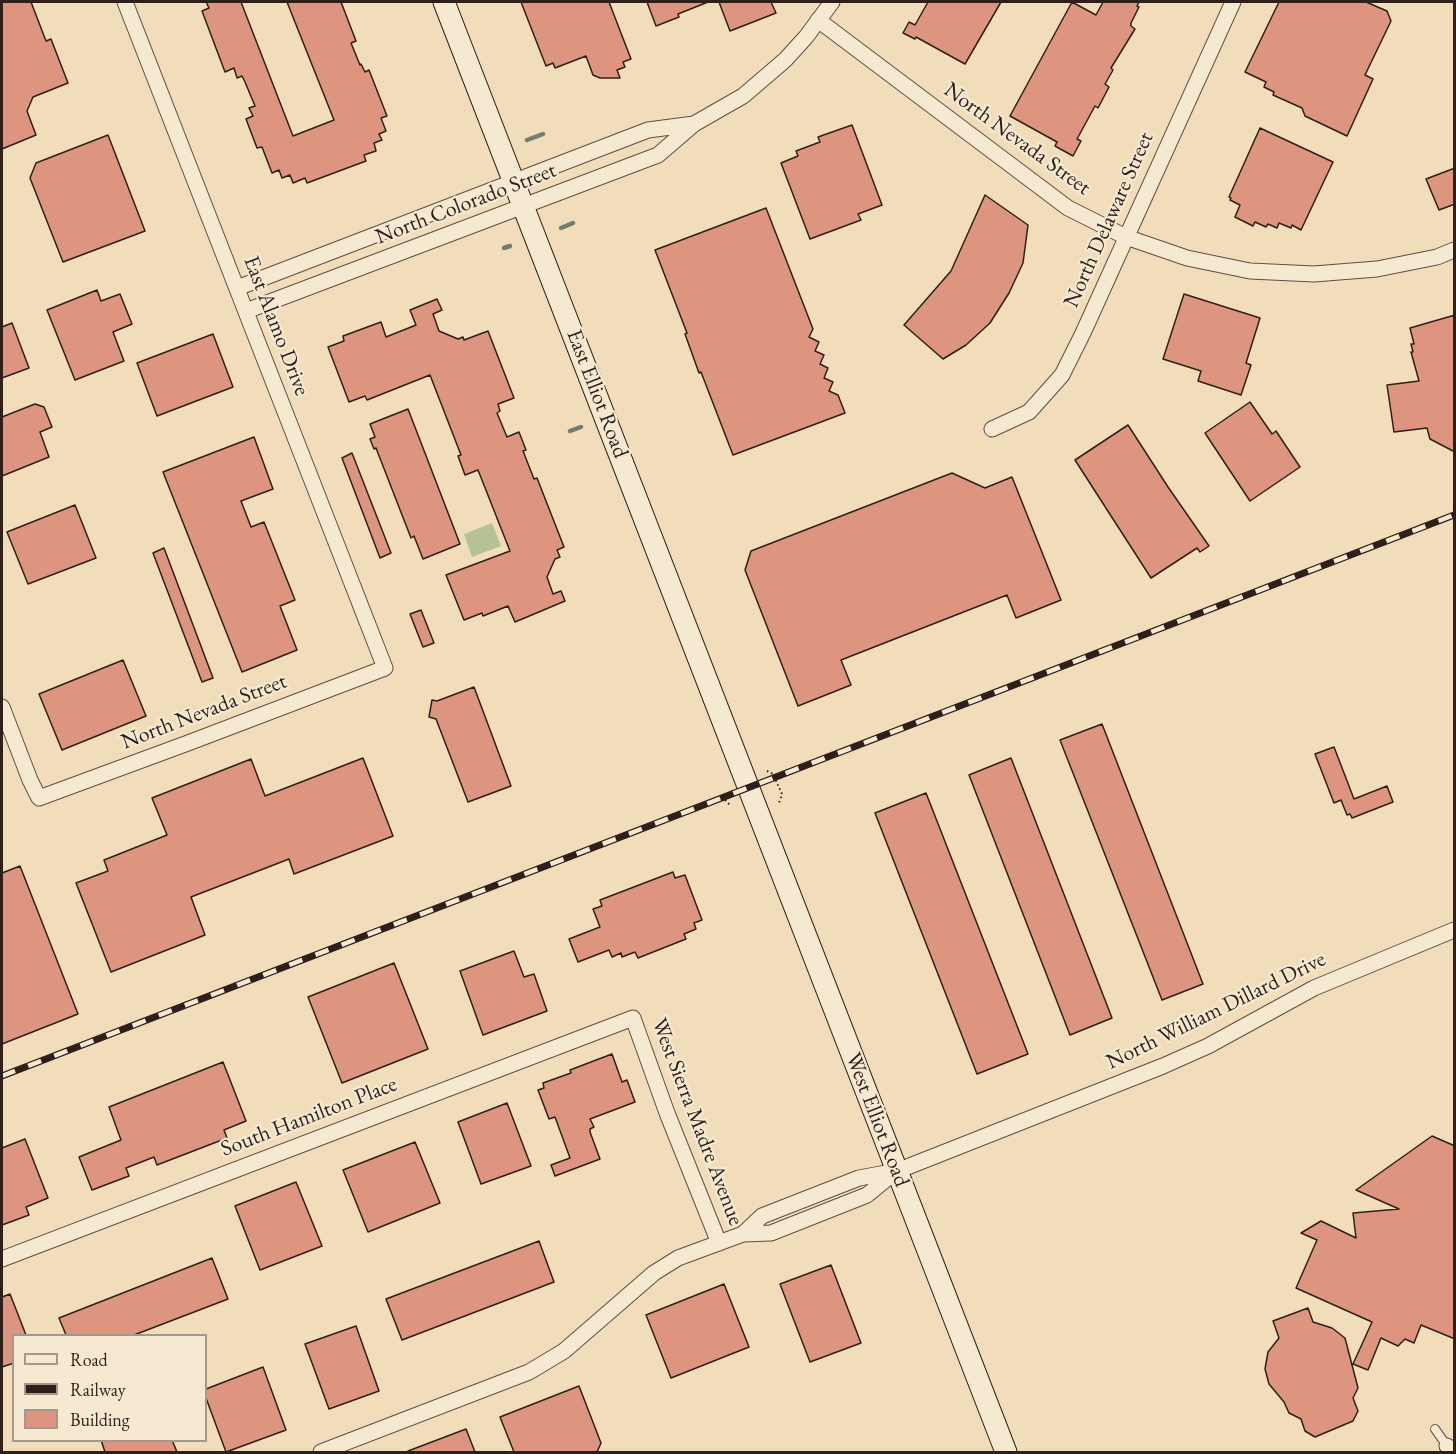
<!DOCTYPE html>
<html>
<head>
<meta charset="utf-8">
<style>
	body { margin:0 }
	#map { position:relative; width:1456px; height:1454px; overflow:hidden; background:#f1ddb9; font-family:"EB Garamond",serif }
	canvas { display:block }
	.frame { position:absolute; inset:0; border:3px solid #2e1f1a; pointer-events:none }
	.legend { position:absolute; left:12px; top:1334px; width:195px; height:108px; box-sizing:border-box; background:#f6e9d2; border:2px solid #a69888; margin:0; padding:8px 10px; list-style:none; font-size:18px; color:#2e1f1a }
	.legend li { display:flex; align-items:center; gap:12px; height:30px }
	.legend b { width:30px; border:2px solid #a69888 }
</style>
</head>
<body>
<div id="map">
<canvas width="1456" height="1454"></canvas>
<div class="frame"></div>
<ul class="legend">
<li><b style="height:8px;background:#f6e9d2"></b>Road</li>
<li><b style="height:8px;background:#2e1f1a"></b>Railway</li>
<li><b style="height:16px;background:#de9580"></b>Building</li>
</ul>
</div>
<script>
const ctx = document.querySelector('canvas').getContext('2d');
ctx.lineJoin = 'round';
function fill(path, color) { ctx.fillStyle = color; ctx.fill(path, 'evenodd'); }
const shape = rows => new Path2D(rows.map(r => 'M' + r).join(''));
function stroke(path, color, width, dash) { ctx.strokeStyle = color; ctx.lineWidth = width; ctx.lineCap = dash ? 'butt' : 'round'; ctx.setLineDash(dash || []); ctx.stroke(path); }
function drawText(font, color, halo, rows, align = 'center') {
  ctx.font = font + ' "EB Garamond",serif'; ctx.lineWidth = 4.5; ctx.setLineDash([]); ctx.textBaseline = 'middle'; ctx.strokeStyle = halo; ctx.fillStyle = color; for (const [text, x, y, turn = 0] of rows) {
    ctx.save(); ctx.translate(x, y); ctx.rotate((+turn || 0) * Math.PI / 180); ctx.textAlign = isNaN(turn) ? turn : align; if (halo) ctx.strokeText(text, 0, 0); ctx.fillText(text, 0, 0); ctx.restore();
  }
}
const green = shape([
	[492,523,501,546,472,557,464,534]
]);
const stream = shape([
	[527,140,543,134],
	[561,228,573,223],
	[504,248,510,246],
	[570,431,581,427]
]);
const building = shape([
	[2,2,31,2,46,41,51,39,68,83,33,97,27,111,36,135,2,149,2,2],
	[206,2,241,2,293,136,334,120,287,2,341,2,356,41,351,43,360,65,361,64,365,72,369,70,387,116,381,118,386,131,379,134,382,140,374,143,376,151,364,155,366,161,307,183,305,178,293,183,290,175,282,178,279,170,272,173,262,147,257,148,246,119,253,116,249,108,255,106,245,82,242,76,237,78,234,68,225,72,202,11,209,8,206,2],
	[521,2,609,2,631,59,623,62,625,67,617,70,620,78,600,78,593,75,586,56,555,68,553,63,546,66,521,2],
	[647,2,708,2,678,14,679,17,656,26,647,2],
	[719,2,771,2,776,13,730,31,719,2],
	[928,2,1001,2,965,64,916,37,915,39,903,33,909,22,915,25,928,2],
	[1072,2,1096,15,1103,2,1139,2,1137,6,1139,7,1131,23,1131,26,1135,29,1111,68,1113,70,1105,84,1109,87,1098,108,1095,106,1077,139,1081,141,1073,156,1055,146,1057,142,1010,116,1072,2],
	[1279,2,1366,2,1387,11,1391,21,1365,75,1373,79,1347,136,1305,116,1302,108,1273,95,1274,92,1264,87,1266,82,1245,72,1279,2],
	[852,125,882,205,858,214,861,220,810,239,781,163,798,156,796,151,820,142,818,137,852,125],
	[1260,128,1333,162,1301,230,1292,225,1291,228,1279,223,1277,228,1268,224,1266,227,1255,222,1253,226,1235,217,1240,205,1230,200,1231,198,1229,197,1260,128],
	[108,135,145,231,63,262,30,178,36,163,108,135],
	[1455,168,1455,204,1439,210,1426,179,1455,168],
	[985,195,1028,225,1023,263,1009,293,990,323,966,345,943,359,904,325,951,271,985,195],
	[766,208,813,329,809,337,819,342,815,351,824,355,820,364,828,368,824,378,833,382,829,391,838,395,845,413,733,455,701,372,699,373,685,334,687,333,655,250,766,208],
	[97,290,101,301,120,294,132,324,113,332,124,361,75,380,47,310,97,290],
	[1184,294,1260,318,1246,363,1251,365,1241,395,1198,381,1201,371,1163,359,1184,294],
	[437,299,442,310,433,314,439,331,458,339,463,337,464,340,488,331,514,398,498,404,500,411,497,413,507,437,519,432,526,450,523,451,534,479,537,478,564,547,557,550,560,557,555,559,547,577,553,594,561,591,565,601,515,622,508,606,483,616,482,613,464,620,446,575,510,551,478,470,465,475,458,456,461,455,430,375,367,400,365,396,349,402,328,347,344,341,343,336,381,322,386,337,416,325,410,310,437,299],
	[1455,315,1455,452,1430,439,1427,428,1394,432,1387,385,1419,381,1411,352,1413,352,1411,344,1414,344,1410,328,1455,315],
	[12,323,29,368,2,378,2,327,12,323],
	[213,334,233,387,157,416,137,363,213,334],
	[1250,402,1272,434,1276,431,1300,467,1250,501,1205,433,1250,402],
	[35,404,44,407,52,427,40,432,49,457,2,476,2,417,35,404],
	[408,409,460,544,423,559,414,536,411,538,376,448,374,449,370,439,375,437,370,424,408,409],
	[1128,425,1168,487,1209,546,1200,552,1197,548,1151,578,1075,460,1128,425],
	[254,437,273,489,241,501,251,527,264,522,295,600,280,606,297,650,242,672,163,472,254,437],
	[352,453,391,553,380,558,342,458,352,453],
	[952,473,985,488,1012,477,1061,600,1016,618,1007,595,841,660,851,685,798,706,745,570,751,551,952,473],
	[75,505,96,558,28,584,7,532,75,505],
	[164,548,213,678,202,682,153,553,164,548],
	[421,610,434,643,423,647,410,614,421,610],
	[123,660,146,716,62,750,39,694,123,660],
	[474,687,511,786,468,802,436,719,429,717,432,700,437,701,474,687],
	[1102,724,1203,984,1162,1000,1060,740,1102,724],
	[1334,747,1354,799,1387,786,1393,802,1352,818,1350,814,1347,815,1341,800,1334,803,1315,754,1334,747],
	[363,758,393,836,294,874,289,859,191,897,205,935,111,972,76,883,108,871,104,860,167,835,152,798,251,759,265,796,363,758],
	[1011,758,1112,1018,1070,1035,969,775,1011,758],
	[926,793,1028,1054,977,1074,875,813,926,793],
	[20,866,78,1014,2,1044,2,873,20,866],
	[673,872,675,878,685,875,702,920,694,923,696,929,684,934,686,939,638,958,635,952,622,957,621,953,612,957,609,950,578,962,569,939,600,927,593,909,602,906,600,900,673,872],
	[514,951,524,977,534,974,547,1011,483,1035,460,971,514,951],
	[394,963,428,1049,342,1083,308,997,394,963],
	[612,1054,622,1082,627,1080,635,1102,590,1119,594,1127,590,1129,590,1132,600,1159,555,1176,551,1165,570,1158,555,1117,549,1119,538,1090,544,1088,543,1083,571,1073,570,1070,612,1054],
	[223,1062,246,1121,224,1130,227,1138,157,1165,154,1157,126,1168,129,1176,92,1190,79,1157,121,1140,109,1107,223,1062],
	[507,1103,531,1166,481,1184,458,1122,507,1103],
	[1432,1136,1455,1146,1455,1339,1421,1325,1414,1343,1405,1339,1398,1346,1381,1338,1368,1370,1353,1364,1372,1322,1296,1288,1317,1240,1301,1233,1321,1221,1356,1238,1353,1213,1399,1209,1356,1190,1432,1136],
	[25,1139,48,1198,26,1207,29,1215,2,1225,2,1148,25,1139],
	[415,1142,440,1203,368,1232,343,1170,415,1142],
	[296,1182,322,1246,260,1270,235,1206,296,1182],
	[539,1241,554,1282,402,1340,386,1299,539,1241],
	[212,1258,228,1299,134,1335,66,1335,59,1318,212,1258],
	[831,1265,861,1343,810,1362,780,1284,831,1265],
	[724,1284,749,1347,671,1378,646,1315,724,1284],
	[10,1294,26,1335,14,1335,14,1363,2,1367,2,1297,10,1294],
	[1308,1308,1313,1322,1332,1328,1345,1338,1358,1388,1353,1398,1358,1411,1353,1421,1315,1437,1305,1431,1301,1419,1289,1413,1284,1402,1269,1384,1265,1369,1268,1352,1279,1338,1273,1321,1308,1308],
	[356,1326,379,1391,329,1409,305,1344,356,1326],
	[263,1367,286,1430,226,1452,206,1398,206,1389,263,1367],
	[579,1386,601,1443,597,1452,514,1452,500,1417,579,1386],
	[466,1429,475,1452,409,1452,408,1451,466,1429],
	[101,1440,172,1440,177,1452,105,1452,101,1440]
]);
const path = shape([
	[767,771,773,774,782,794,779,803],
	[725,800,730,805]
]);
const service = shape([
	[1435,1429,1447,1446]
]);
const minor = shape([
	[818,20,1068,208,1126,237,1187,258,1250,271,1314,274,1377,269,1437,257,1454,250],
	[237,288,648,130,694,124],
	[246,311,658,155,694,124,743,96,785,60,806,37,832,2],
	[992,429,1029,412,1062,375,1083,333,1233,2],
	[2,707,30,780,39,798,188,743,385,668,125,2],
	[743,1234,762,1216,859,1178,897,1171,1163,1066,1208,1046,1314,988,1454,930],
	[2,1259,633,1018,667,1113,719,1243],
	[1447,1446,1454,1452],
	[321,1452,529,1372,564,1351,654,1273,678,1258,743,1234,771,1233,867,1195,894,1173]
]);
const secondary = shape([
	[444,2,1006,1452]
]);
const rail = shape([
	[2,1076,1454,515]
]);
const streetNames = [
	["North Nevada Street",1017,139,36],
	["North Colorado Street",466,204,-21],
	["North Delaware Street",1109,220,-66],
	["East Alamo Drive",276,326,69],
	["East Elliot Road",597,394,69],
	["North Nevada Street",204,712,-21],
	["North William Dillard Drive",1216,1011,-26],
	["South Hamilton Place",309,1117,-21],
	["West Elliot Road",877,1120,69],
	["West Sierra Madre Avenue",697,1122,69]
];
fill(green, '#b4c294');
stroke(stream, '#6f7d72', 4.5);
fill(building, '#de9580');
stroke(building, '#2e1f1a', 1.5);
stroke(service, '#5f4e42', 10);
stroke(minor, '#5f4e42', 17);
stroke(secondary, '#2e1f1a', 23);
stroke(path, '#2e1f1a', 2, [1.5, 3]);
stroke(service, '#f6e9d2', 8);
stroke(minor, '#f6e9d2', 15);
stroke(secondary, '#f6e9d2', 21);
stroke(rail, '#2e1f1a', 7);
stroke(rail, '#f6e9d2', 4.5, [14]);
drawText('22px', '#2e1f1a', '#f6e9d2', streetNames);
</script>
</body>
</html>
